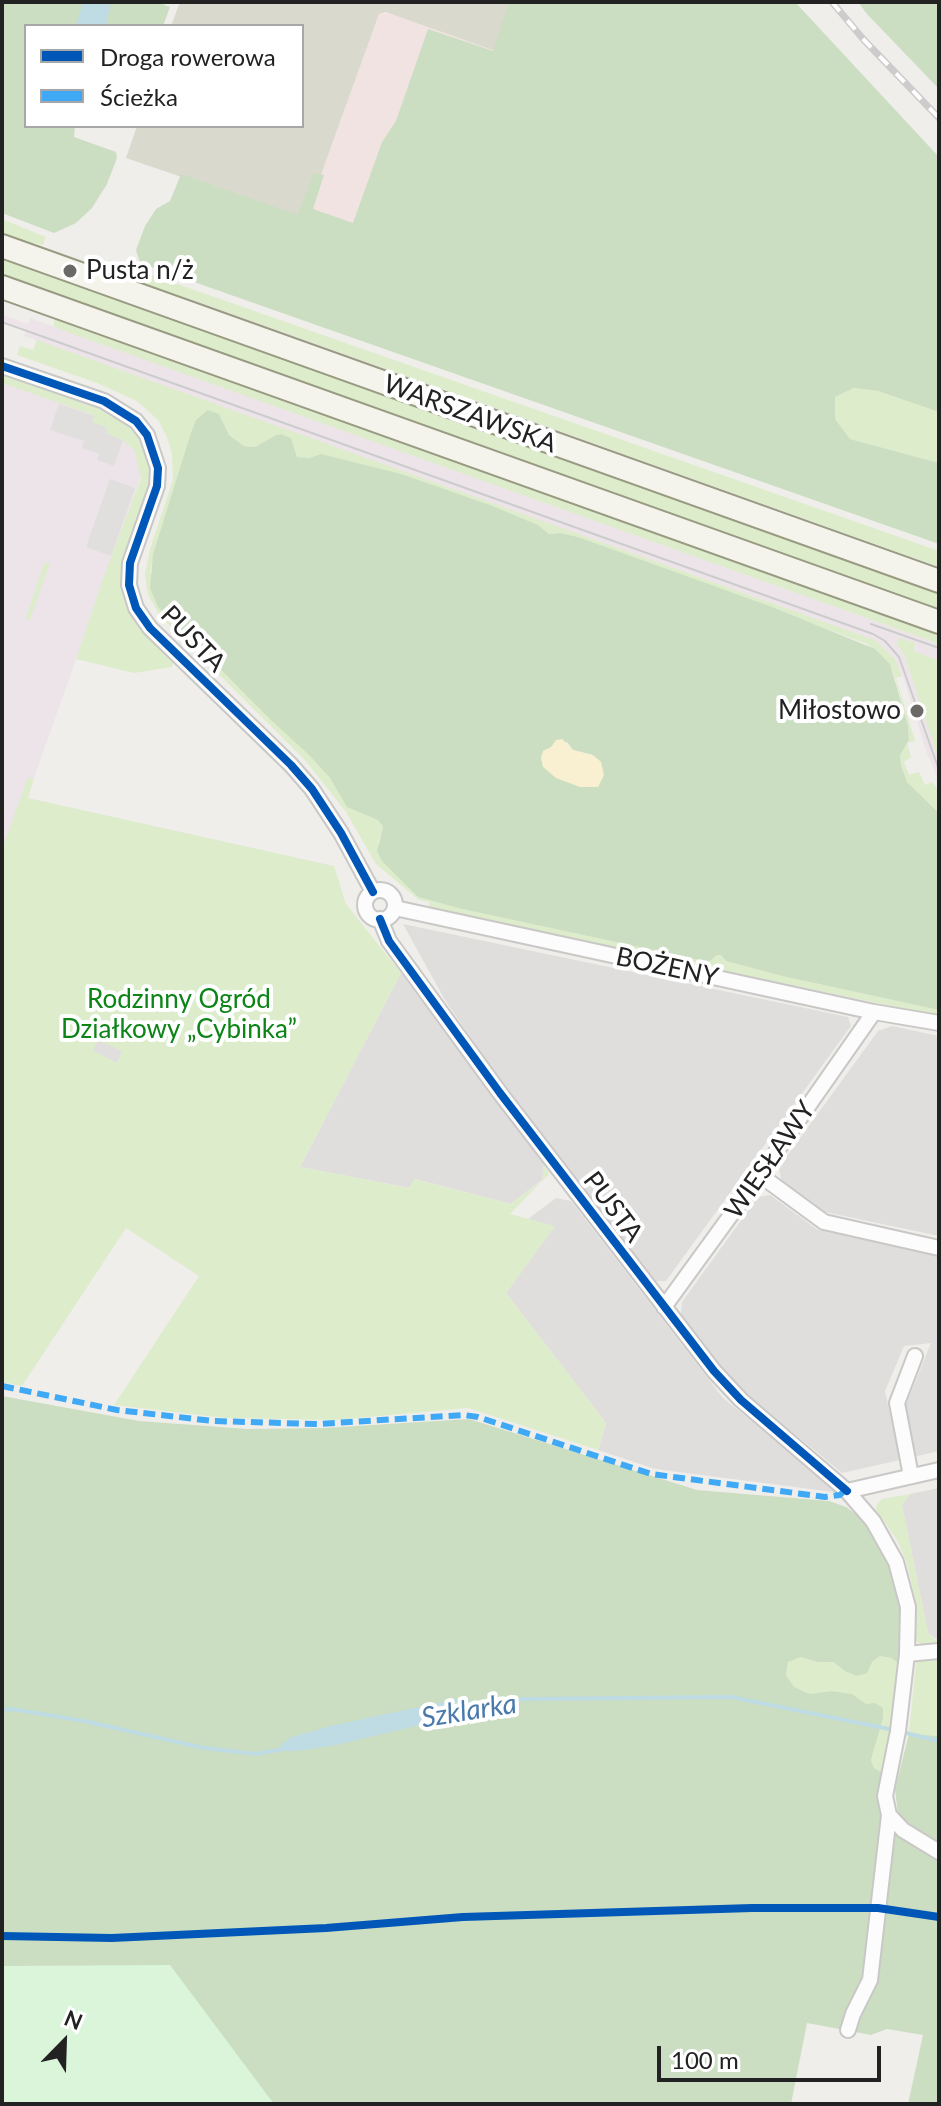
<!DOCTYPE html>
<html>
<head>
<meta charset="utf-8">
<style>
	body { margin:0 }
	#map { position:relative; width:941px; height:2106px; overflow:hidden; background:#f0eeeb; font-family:Lato,sans-serif }
	canvas { display:block }
	.frame { position:absolute; inset:0; border:4px solid #222; pointer-events:none }
	.legend { position:absolute; left:24px; top:24px; width:280px; height:104px; box-sizing:border-box; background:#fff; border:2px solid #a7a7a7; margin:0; padding:10px 14px; list-style:none; font-size:24px; color:#222 }
	.legend li { display:flex; align-items:center; gap:16px; height:40px }
	.legend b { width:40px; border:2px solid #a7a7a7 }
	.north { position:absolute; left:24px; top:2002px; width:80px; height:80px; -webkit-text-stroke:6px #fff; paint-order:stroke; rotate:23deg; font-size:22px; font-weight:700; line-height:32px; text-align:center; color:#222 }
	.north::after { content:''; display:block; margin:auto; width:28px; height:36px; background:#222; clip-path:polygon(50% 0,100% 100%,50% 72%,0 100%) }
	.scale { position:absolute; left:657px; top:2046px; width:224px; height:36px; box-sizing:border-box; border:4px solid #222; border-top:0; padding-left:10px; font-size:24px; line-height:28px; white-space:nowrap; color:#222; -webkit-text-stroke:6px #fff; paint-order:stroke }
</style>
</head>
<body>
<div id="map">
<canvas width="941" height="2106"></canvas>
<div class="frame"></div>
<ul class="legend">
<li><b style="height:10px;background:#0057b8"></b>Droga rowerowa</li>
<li><b style="height:10px;background:#3fa9f5"></b>Ścieżka</li>
</ul>
<div class="north">N</div>
<div class="scale">100 m</div>
</div>
<script>
const ctx = document.querySelector('canvas').getContext('2d');
ctx.lineJoin = 'round';
function fill(path, color) { ctx.fillStyle = color; ctx.fill(path, 'evenodd'); }
const shape = rows => new Path2D(rows.map(r => 'M' + r).join(''));
function stroke(path, color, width, dash) { ctx.strokeStyle = color; ctx.lineWidth = width; ctx.lineCap = dash ? 'butt' : 'round'; ctx.setLineDash(dash || []); ctx.stroke(path); }
function drawText(font, color, halo, rows, align = 'center') {
  ctx.font = font + ' Lato,sans-serif'; ctx.lineWidth = 8; ctx.setLineDash([]); ctx.textBaseline = 'middle'; ctx.strokeStyle = halo; ctx.fillStyle = color; for (const [text, x, y, turn = 0] of rows) {
    ctx.save(); ctx.translate(x, y); ctx.rotate((+turn || 0) * Math.PI / 180); ctx.textAlign = isNaN(turn) ? turn : align; if (halo) ctx.strokeText(text, 0, 0); ctx.fillText(text, 0, 0); ctx.restore();
  }
}
const residential = shape([
	[403,924,848,1017,851,1026,666,1281,656,1281,486,1060,445,1000],
	[401,973,544,1165,542,1180,511,1204,415,1179,410,1188,300,1167],
	[892,1026,939,1036,939,1236,825,1212,781,1180,779,1167,878,1031],
	[770,1195,818,1230,939,1255,939,1451,913,1457,903,1412,931,1343,904,1346,885,1391,900,1460,842,1473,737,1386,681,1314,682,1302,758,1197],
	[556,1198,571,1201,723,1398,841,1493,655,1469,598,1450,606,1423,506,1293,554,1227,528,1219],
	[939,1488,939,1641,928,1633,902,1505,910,1494]
]);
const commercial = shape([
	[532,2,356,236,305,219,379,14]
]);
const industrial = shape([
	[2,315,28,324,30,318,939,644,939,661,914,651,916,644,897,643,905,657,939,754,939,781,926,751,903,676,894,659,875,640,24,336,26,329,2,320],
	[2,382,96,415,135,448,141,476,2,868]
]);
const construction = shape([
	[180,2,519,2,501,53,386,12,379,14,305,219,126,158,137,126,302,126,302,26,171,26]
]);
const grass = shape([
	[2,219,46,237,43,245,2,237],
	[2,255,939,590,939,613,2,279],
	[109,260,939,551,939,567,185,297,177,300,107,268],
	[61,317,939,631,939,644,70,333,53,326,55,318,60,320],
	[37,340,875,640,895,659,902,676,896,678,915,741,907,743,911,757,904,762,909,775,919,772,925,785,932,782,939,790,939,813,907,782,901,765,900,754,909,740,908,726,895,678,890,664,867,644,578,537,560,533,549,534,538,525,474,499,321,454,309,458,297,457,291,438,281,434,276,435,255,447,244,446,229,435,219,414,196,420,156,544,150,572,175,626,310,756,330,778,347,806,378,820,383,827,378,843,418,897,462,909,709,962,717,955,721,955,726,961,782,976,939,1010,939,1016,429,909,429,902,419,900,376,864,346,812,305,760,160,616,148,595,145,575,150,549,173,480,172,455,167,437,158,420,137,401,97,383,17,355,20,346,33,350],
	[2,373,102,410,123,421,144,444,150,468,149,484,123,558,121,580,128,608,148,636,173,661,172,667,134,673,76,659,102,581,141,478,134,450,123,440,106,434,91,422,93,415,2,383],
	[854,388,878,391,939,412,939,463,850,439,835,419,835,397],
	[44,563,50,563,29,622,26,618],
	[899,638,915,643,914,651,939,661,937,754,905,657,897,644],
	[28,777,34,779,28,798,334,866,346,904,401,973,300,1167,409,1188,414,1179,511,1204,542,1181,544,1165,549,1174,510,1214,555,1226,506,1293,606,1423,598,1450,468,1408,334,1420,225,1418,114,1405,199,1276,126,1228,22,1386,2,1382,2,849],
	[910,1494,902,1505,928,1633,939,1643,921,1644,916,1641,916,1602,906,1561,897,1540,876,1510,877,1504,882,1499],
	[880,1656,891,1658,901,1665,892,1732,883,1773,874,1768,871,1760,883,1718,852,1694,832,1691,810,1694,794,1687,786,1675,788,1662,801,1657,817,1662,833,1662,845,1671,872,1662],
	[939,1660,939,1736,909,1734,916,1662]
]);
const forest = shape([
	[2,2,157,2,170,7,163,26,26,26,26,126,75,126,74,137,116,152,117,158,107,184,92,208,76,223,54,233,2,213],
	[509,2,795,2,939,157,939,412,878,391,854,388,835,397,835,419,850,439,939,463,939,544,140,263,136,250,145,226,156,209,170,201,181,174,298,215,313,173,324,175,313,209,353,223,382,142,396,121,428,29,493,51],
	[858,2,939,2,939,89,867,14],
	[208,410,219,414,229,435,244,446,255,447,276,435,281,434,291,438,297,457,309,458,321,454,401,474,490,505,538,525,549,534,560,533,578,537,772,607,875,649,890,664,908,726,909,740,900,755,901,765,907,782,939,813,939,1010,782,976,726,961,721,955,717,955,709,962,462,909,418,897,382,861,377,851,383,827,378,820,347,807,330,778,310,756,270,719,158,607,150,588,153,554,191,433,196,420],
	[567,742,573,750,593,755,601,762,543,751],
	[2,1396,139,1421,248,1429,324,1428,469,1419,697,1490,829,1501,846,1507,864,1520,895,1574,902,1626,901,1665,891,1658,880,1656,872,1662,867,1673,857,1676,845,1671,833,1662,817,1662,801,1657,788,1662,786,1675,794,1687,810,1694,832,1691,852,1694,866,1704,875,1703,883,1708,883,1718,871,1760,874,1768,883,1773,880,1786,911,1842,939,1859,939,2104,908,2104,923,2035,887,2029,871,2035,807,2023,791,2104,2,2104],
	[909,1734,939,1736,939,1845,917,1830,898,1814,895,1789]
]);
const sand = shape([
	[562,739,573,750,592,755,601,762,604,775,598,787,580,787,556,778,543,767,541,758,543,751,551,747,556,740]
]);
const park = shape([
	[170,1965,274,2104,2,2104,2,1966]
]);
const parking = shape([
	[185,297,939,567,939,573,177,300],
	[59,404,94,416,92,422,108,428,107,434,123,440,114,466,97,460,99,454,82,448,84,441,50,430],
	[110,479,135,488,111,556,86,547],
	[98,1040,122,1051,117,1063,93,1051]
]);
const water = shape([
	[83,2,111,2,106,26,76,26],
	[456,1699,489,1703,486,1707,454,1717,336,1745,297,1751,281,1751,279,1747,289,1738,330,1726]
]);
const stream = shape([
	[486,1703,526,1699,731,1697,894,1730],
	[2,1710,12,1709,84,1721,204,1748,256,1754,283,1749],
	[902,1732,939,1741]
]);
const street = shape([
	[2,366,104,401,136,421,147,435,158,468,157,486,130,563,129,585,136,608,150,628,291,765,312,789,341,833,373,892],
	'365 905a15 15 0 1 1 30 0a15 15 0 1 1-30 0Z',
	[395,908,874,1012,939,1023],
	[380,919,389,941,500,1093,714,1371,741,1400,847,1491,873,1521,896,1562,908,1607,907,1654,898,1731,885,1796,889,1815,870,1980,853,2014,848,2030],
	[760,1175,824,1222,939,1248],
	[664,1307,760,1175,874,1012],
	[911,1476,897,1403,915,1356],
	[847,1491,939,1470],
	[907,1654,939,1651],
	[889,1815,903,1830,939,1852]
]);
const secondary = shape([
	[2,246,939,581],
	[2,287,939,622]
]);
const tram = shape([
	[2,322,873,634,885,641,899,657,939,770],
	[871,624,939,648]
]);
const rail = shape([
	[832,2,864,40,939,118]
]);
const quiet = shape([
	[2,1386,117,1410,213,1421,317,1424,464,1415,478,1417,651,1474,825,1497,840,1495,846,1489]
]);
const cycleway = shape([
	[2,366,104,401,136,421,147,435,158,468,157,486,130,563,129,585,136,608,150,628,291,765,312,789,341,833,373,892],
	[380,919,389,941,500,1093,714,1371,741,1400,847,1491],
	[2,1936,112,1938,326,1928,463,1917,752,1908,878,1908,939,1917]
]);
const markers = [
	[70,271,8,"#6a6968"],
	[917,711,8,"#6a6968"]
];
const poiNames = [
	["Pusta n/ż",86,271],
	["Miłostowo",901,711,"right"]
];
const streetNames = [
	["WARSZAWSKA",470,414,20],
	["PUSTA",193,639,46],
	["BOŻENY",667,967,12],
	["WIESŁAWY",770,1160,-55],
	["PUSTA",613,1207,53]
];
const parkNames = [
	["Rodzinny Ogród",179,1000],
	["Działkowy „Cybinka”",179,1030]
];
const waterNames = [
	["Szklarka",469,1711,-9]
];
fill(residential, '#dfdedc');
fill(commercial, '#f1e3e1');
fill(industrial, '#ede4e9');
fill(construction, '#d9d9cd');
fill(grass, '#ddeccb');
fill(forest, '#cbdec1');
fill(sand, '#f8f0d0');
fill(park, '#daf5da');
fill(parking, '#e0dfde');
fill(water, '#bfdbe3');
stroke(stream, '#bfdbe3', 4);
stroke(street, '#c9c8c7', 18);
stroke(secondary, '#999a82', 26);
stroke(street, '#fdfcfc', 14);
stroke(secondary, '#f4f4ed', 22);
stroke(tram, '#ccc', 2);
stroke(rail, '#ccc', 7);
stroke(rail, '#fff', 4, [12]);
stroke(quiet, '#3fa9f5', 6, [12, 6]);
stroke(cycleway, '#0057b8', 8);
for (const [x, y, r, color] of markers) { const dot = new Path2D(); dot.arc(x, y, r, 0, 2 * Math.PI); ctx.fillStyle = color; ctx.fill(dot); stroke(dot, '#fff', 3); }
drawText('26px', '#222', '#fff', poiNames, 'left');
drawText('26px', '#222', '#fff', streetNames);
drawText('26px', '#0c8416', '#fff', parkNames);
drawText('italic 28px', '#4a7aab', '#fff', waterNames);
</script>
</body>
</html>
